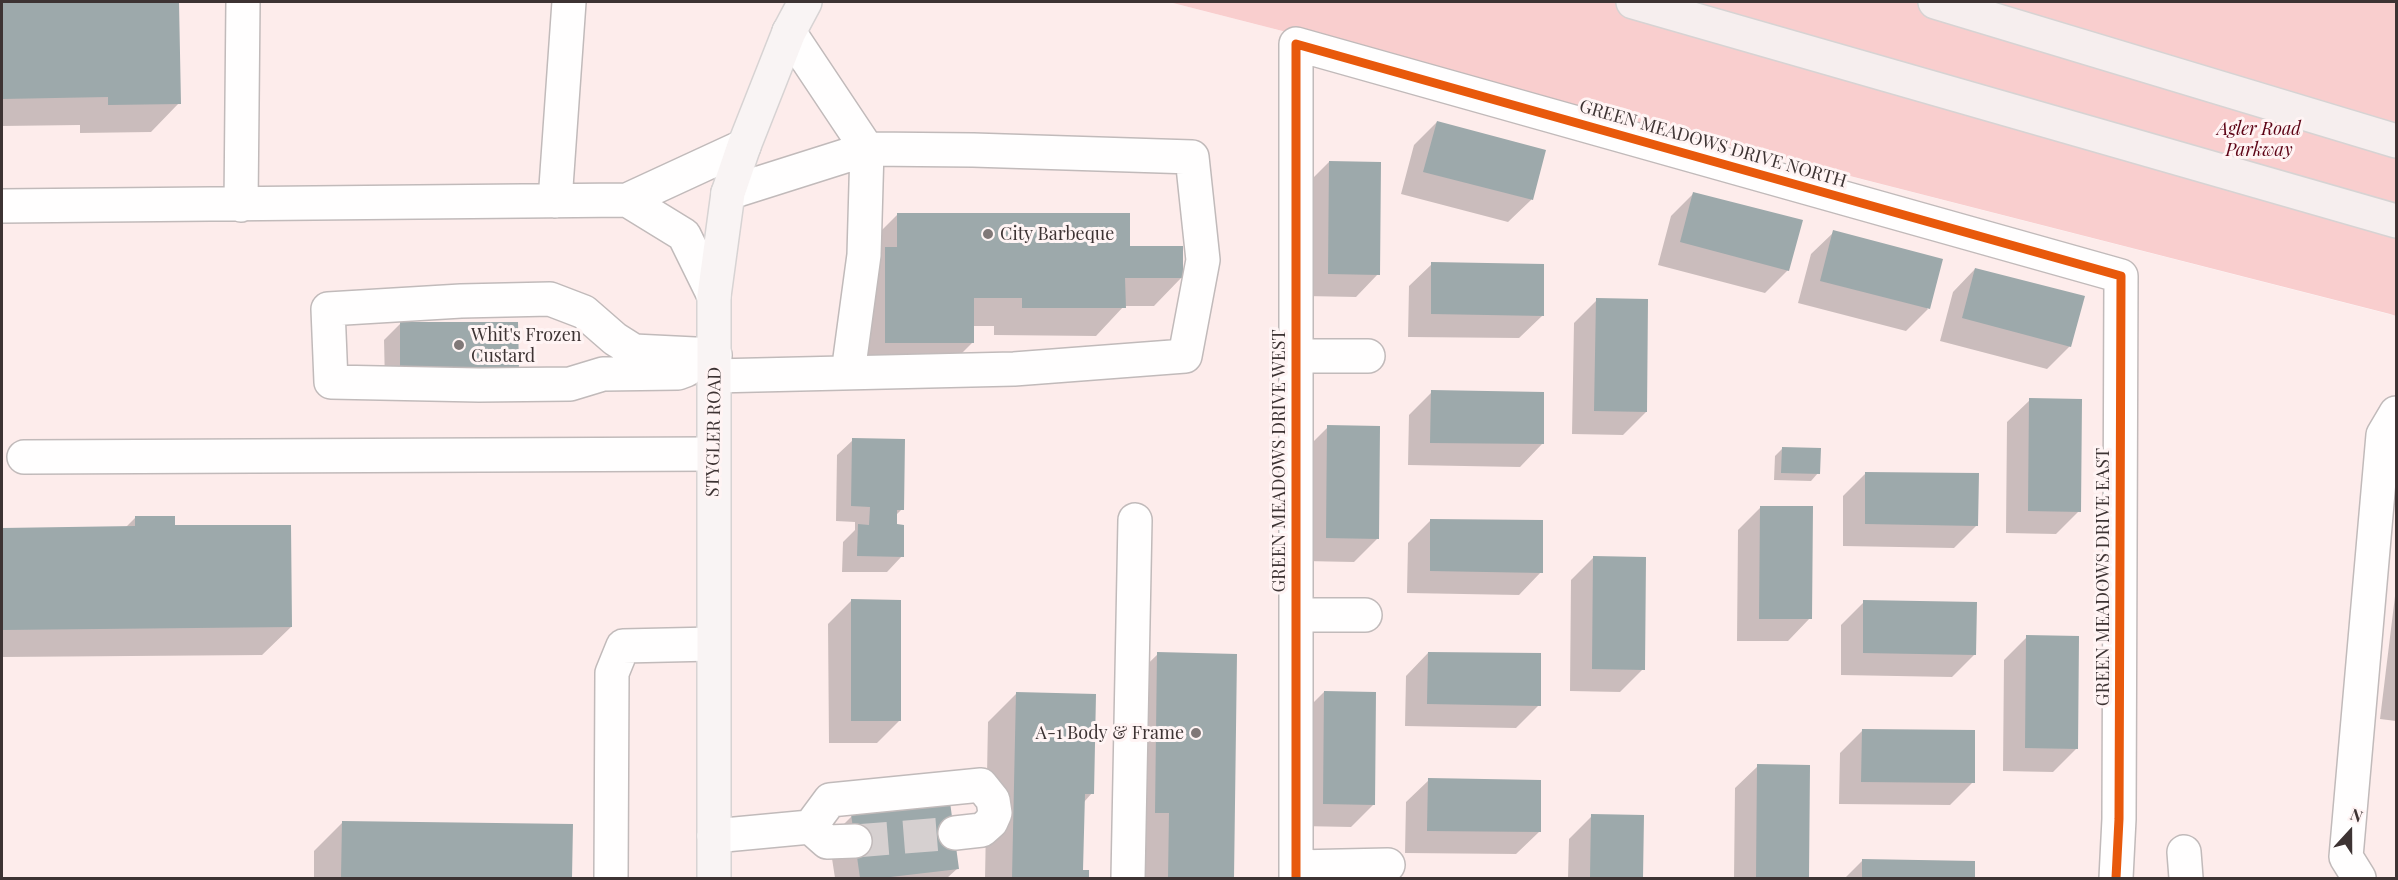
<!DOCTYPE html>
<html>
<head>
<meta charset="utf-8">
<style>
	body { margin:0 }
	#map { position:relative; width:2398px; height:880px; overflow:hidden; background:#fcf7f7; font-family:"Playfair Display",serif }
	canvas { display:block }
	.frame { position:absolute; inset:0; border:3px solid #3d3333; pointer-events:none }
	.north { position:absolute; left:2320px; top:802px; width:60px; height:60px; -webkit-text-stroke:4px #fff4f4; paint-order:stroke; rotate:21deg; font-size:16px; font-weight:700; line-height:24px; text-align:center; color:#3d3333 }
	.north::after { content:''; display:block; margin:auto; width:21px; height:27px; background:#3d3333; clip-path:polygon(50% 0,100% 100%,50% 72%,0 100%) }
</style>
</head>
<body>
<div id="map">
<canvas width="2398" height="880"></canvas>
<div class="frame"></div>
<div class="north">N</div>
</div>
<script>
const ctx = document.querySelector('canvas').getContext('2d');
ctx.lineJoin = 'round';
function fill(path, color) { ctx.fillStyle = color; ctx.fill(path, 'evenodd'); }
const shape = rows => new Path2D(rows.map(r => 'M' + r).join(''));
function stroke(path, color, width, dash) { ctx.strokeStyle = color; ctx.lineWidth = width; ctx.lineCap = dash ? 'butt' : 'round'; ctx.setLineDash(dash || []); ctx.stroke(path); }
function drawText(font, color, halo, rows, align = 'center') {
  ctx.font = font + ' "Playfair Display",serif'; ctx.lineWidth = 6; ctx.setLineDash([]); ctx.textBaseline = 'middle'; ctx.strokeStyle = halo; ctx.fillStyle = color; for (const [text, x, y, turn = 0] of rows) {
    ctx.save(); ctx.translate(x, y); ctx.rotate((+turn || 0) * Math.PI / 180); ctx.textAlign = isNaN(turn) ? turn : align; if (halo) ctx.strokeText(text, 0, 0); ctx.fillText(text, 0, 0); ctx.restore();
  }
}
const built = shape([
	[2,2,1169,2,2396,316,2396,878,2,878]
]);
const green = shape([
	[1169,2,2396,2,2396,316,2390,314]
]);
const shadow = shape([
	[2,2,178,2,179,103,151,132,80,133,80,125,2,126],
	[1437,122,1544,151,1531,200,1508,222,1401,194,1414,145],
	[1329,162,1378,274,1356,297,1305,296,1306,185],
	[1694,193,1788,270,1765,293,1658,265,1671,216],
	[897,215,1129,247,1182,277,1154,306,1124,306,1096,336,994,335,994,326,973,326,973,342,944,371,858,371,869,243],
	[1834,232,1928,309,1906,331,1798,303,1811,254],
	[1432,264,1542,316,1519,338,1408,337,1409,286],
	[1975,269,2070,346,2047,369,1940,341,1953,292],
	[1597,300,1646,412,1623,435,1572,434,1574,323],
	[400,324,517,368,501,383,385,384,384,340],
	[1432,392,1542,444,1520,467,1408,465,1409,415],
	[2030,400,2079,511,2056,534,2006,533,2007,422],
	[1328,427,1377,539,1354,562,1304,561,1305,450],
	[853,440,902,509,895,516,902,556,887,572,842,572,843,542,855,530,855,522,836,521,837,455],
	[1783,448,1818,473,1811,481,1774,480,1775,456],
	[1866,473,1977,525,1954,548,1843,546,1843,496],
	[1761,507,1810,618,1788,641,1737,641,1738,530],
	[135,518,174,527,291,627,262,655,2,657,2,529,125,528],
	[1431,520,1541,572,1519,595,1407,593,1408,543],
	[1594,557,1643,669,1620,692,1570,691,1571,580],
	[2396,588,2396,721,2380,719],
	[851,601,899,721,877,743,829,743,828,624],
	[1864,602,1975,654,1952,677,1841,675,1841,625],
	[2027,637,2076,749,2053,772,2003,771,2004,660],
	[1428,653,1539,705,1516,728,1405,726,1406,676],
	[1158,654,1236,655,1232,878,1141,878,1129,682],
	[1324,692,1374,804,1351,827,1300,826,1301,715],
	[1017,693,1092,793,1084,802,1082,871,1087,871,1087,878,985,878,988,722],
	[1863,730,1973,782,1950,805,1839,804,1840,753],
	[1758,766,1807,877,1806,878,1734,878,1735,788],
	[1429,780,1539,832,1516,854,1405,853,1406,802],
	[852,816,958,868,947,878,835,878,829,839],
	[1592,816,1642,817,1642,878,1568,878,1569,839],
	[342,823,571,825,571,878,314,878,314,851],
	[1863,860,1974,862,1974,878,1845,878]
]);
const building = shape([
	[2,2,179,2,181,104,108,105,108,97,2,99],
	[1437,121,1546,150,1533,200,1423,172],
	[1329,161,1381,162,1380,275,1328,274],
	[1693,192,1803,220,1789,271,1680,242],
	[897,213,1130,213,1130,246,1183,246,1183,278,1125,278,1126,308,1022,308,1022,298,974,298,974,343,885,343,885,247,897,247],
	[1833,230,1943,259,1930,309,1820,281],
	[1431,262,1544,264,1544,316,1431,314],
	[1975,268,2085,296,2071,347,1962,318],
	[1596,298,1648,299,1647,412,1594,411],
	[400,322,518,322,519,368,400,369],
	[1431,390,1544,392,1544,444,1430,443],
	[2029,398,2082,399,2081,512,2028,511],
	[1327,425,1380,426,1379,539,1326,538],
	[852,438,905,439,904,510,897,510,897,524,904,525,904,557,857,556,858,524,869,525,870,507,851,506],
	[1782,447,1821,448,1820,474,1781,473],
	[1865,472,1979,473,1978,526,1865,524],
	[1760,506,1813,506,1812,619,1759,619],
	[135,516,175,516,175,525,291,525,292,627,2,630,2,528,135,526],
	[1430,519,1543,520,1543,573,1430,571],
	[1593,556,1646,557,1645,670,1592,669],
	[851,599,901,600,901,721,851,721],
	[1863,600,1977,602,1976,655,1863,653],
	[2026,635,2079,636,2078,749,2025,748],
	[1157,652,1237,654,1234,878,1168,878,1169,813,1155,813],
	[1428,652,1541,653,1541,706,1427,704],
	[1324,691,1376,692,1375,805,1323,804],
	[1016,692,1096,694,1094,794,1085,794,1083,870,1089,870,1089,878,1012,878],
	[1862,729,1975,730,1975,783,1861,782],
	[1757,764,1810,765,1809,877,1756,877],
	[1428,778,1541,780,1541,832,1427,831],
	[950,802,959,869,882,878,860,878,851,814],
	[1591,814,1644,815,1643,878,1590,878],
	[342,821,573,824,572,878,341,878],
	[1862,859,1975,861,1975,878,1862,878]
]);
const minorTunnel = shape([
	[855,841,955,833]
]);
const minor = shape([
	[789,32,867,149,864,255,848,373],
	[627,200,684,235,714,296],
	[555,201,569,2],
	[241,205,243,2],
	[2,206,627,200,744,146],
	[688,355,686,370,678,373,603,374,570,384,479,385,331,382,328,309,461,301,550,299,584,312,615,339,634,351,715,355],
	[1296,356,1368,356],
	[714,376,1014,369,1185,356,1203,260,1192,157,973,150,867,149,728,193],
	[24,457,713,454],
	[1296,615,1365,615],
	[714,836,810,827],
	[855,841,827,842,810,827,830,800,981,785,993,800,995,813,991,822,982,830,955,833],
	[2184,852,2186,878],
	[1296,867,1388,865],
	[611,878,612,673,623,646,713,644],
	[1128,878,1135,520],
	[1296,878,1296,44,2121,276,2119,819,2116,878],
	[2359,878,2346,857,2383,435,2396,413]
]);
const major = shape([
	[714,878,714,296,728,193,744,146,789,32,805,2]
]);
const highway = shape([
	[1633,2,2396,221],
	[1935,2,2396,141]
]);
const cycleway = shape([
	[1296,878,1296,44,2121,276,2119,819,2116,878]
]);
const markers = [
	[988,234,6,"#807878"],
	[459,345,6,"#807878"],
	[1196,733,6,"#807878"]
];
const parkNames = [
	["Agler Road",2259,129],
	["Parkway",2259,150]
];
const streetNames = [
	["GREEN MEADOWS DRIVE NORTH",1713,144,16],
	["STYGLER ROAD",714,432,-89],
	["GREEN MEADOWS DRIVE WEST",1279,461,-90],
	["GREEN MEADOWS DRIVE EAST",2103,577,-90]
];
const poiNames = [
	["City Barbeque",1000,234],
	["Whit's Frozen",471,335],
	["Custard",471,356],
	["A-1 Body & Frame",1184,733,"right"]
];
fill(built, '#fdeceb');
fill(green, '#f9cece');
fill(shadow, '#0003');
fill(building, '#9da9ab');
stroke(minorTunnel, '#d6d0d0', 33, [33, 16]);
stroke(minor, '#c1baba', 36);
stroke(major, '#d7d3d3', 36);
stroke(highway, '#d7d3d3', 36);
stroke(minor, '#fffefe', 33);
stroke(major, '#f9f4f4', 33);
stroke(highway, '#f6eeee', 33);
stroke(cycleway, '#e8590c', 9);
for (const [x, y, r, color] of markers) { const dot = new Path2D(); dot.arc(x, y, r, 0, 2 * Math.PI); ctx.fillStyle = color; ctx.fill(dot); stroke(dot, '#fff4f4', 2); }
drawText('italic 18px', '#5d0315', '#fff4f4', parkNames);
drawText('18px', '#3d3333', '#fff4f4', streetNames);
drawText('18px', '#3d3333', '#fff4f4', poiNames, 'left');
</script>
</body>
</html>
